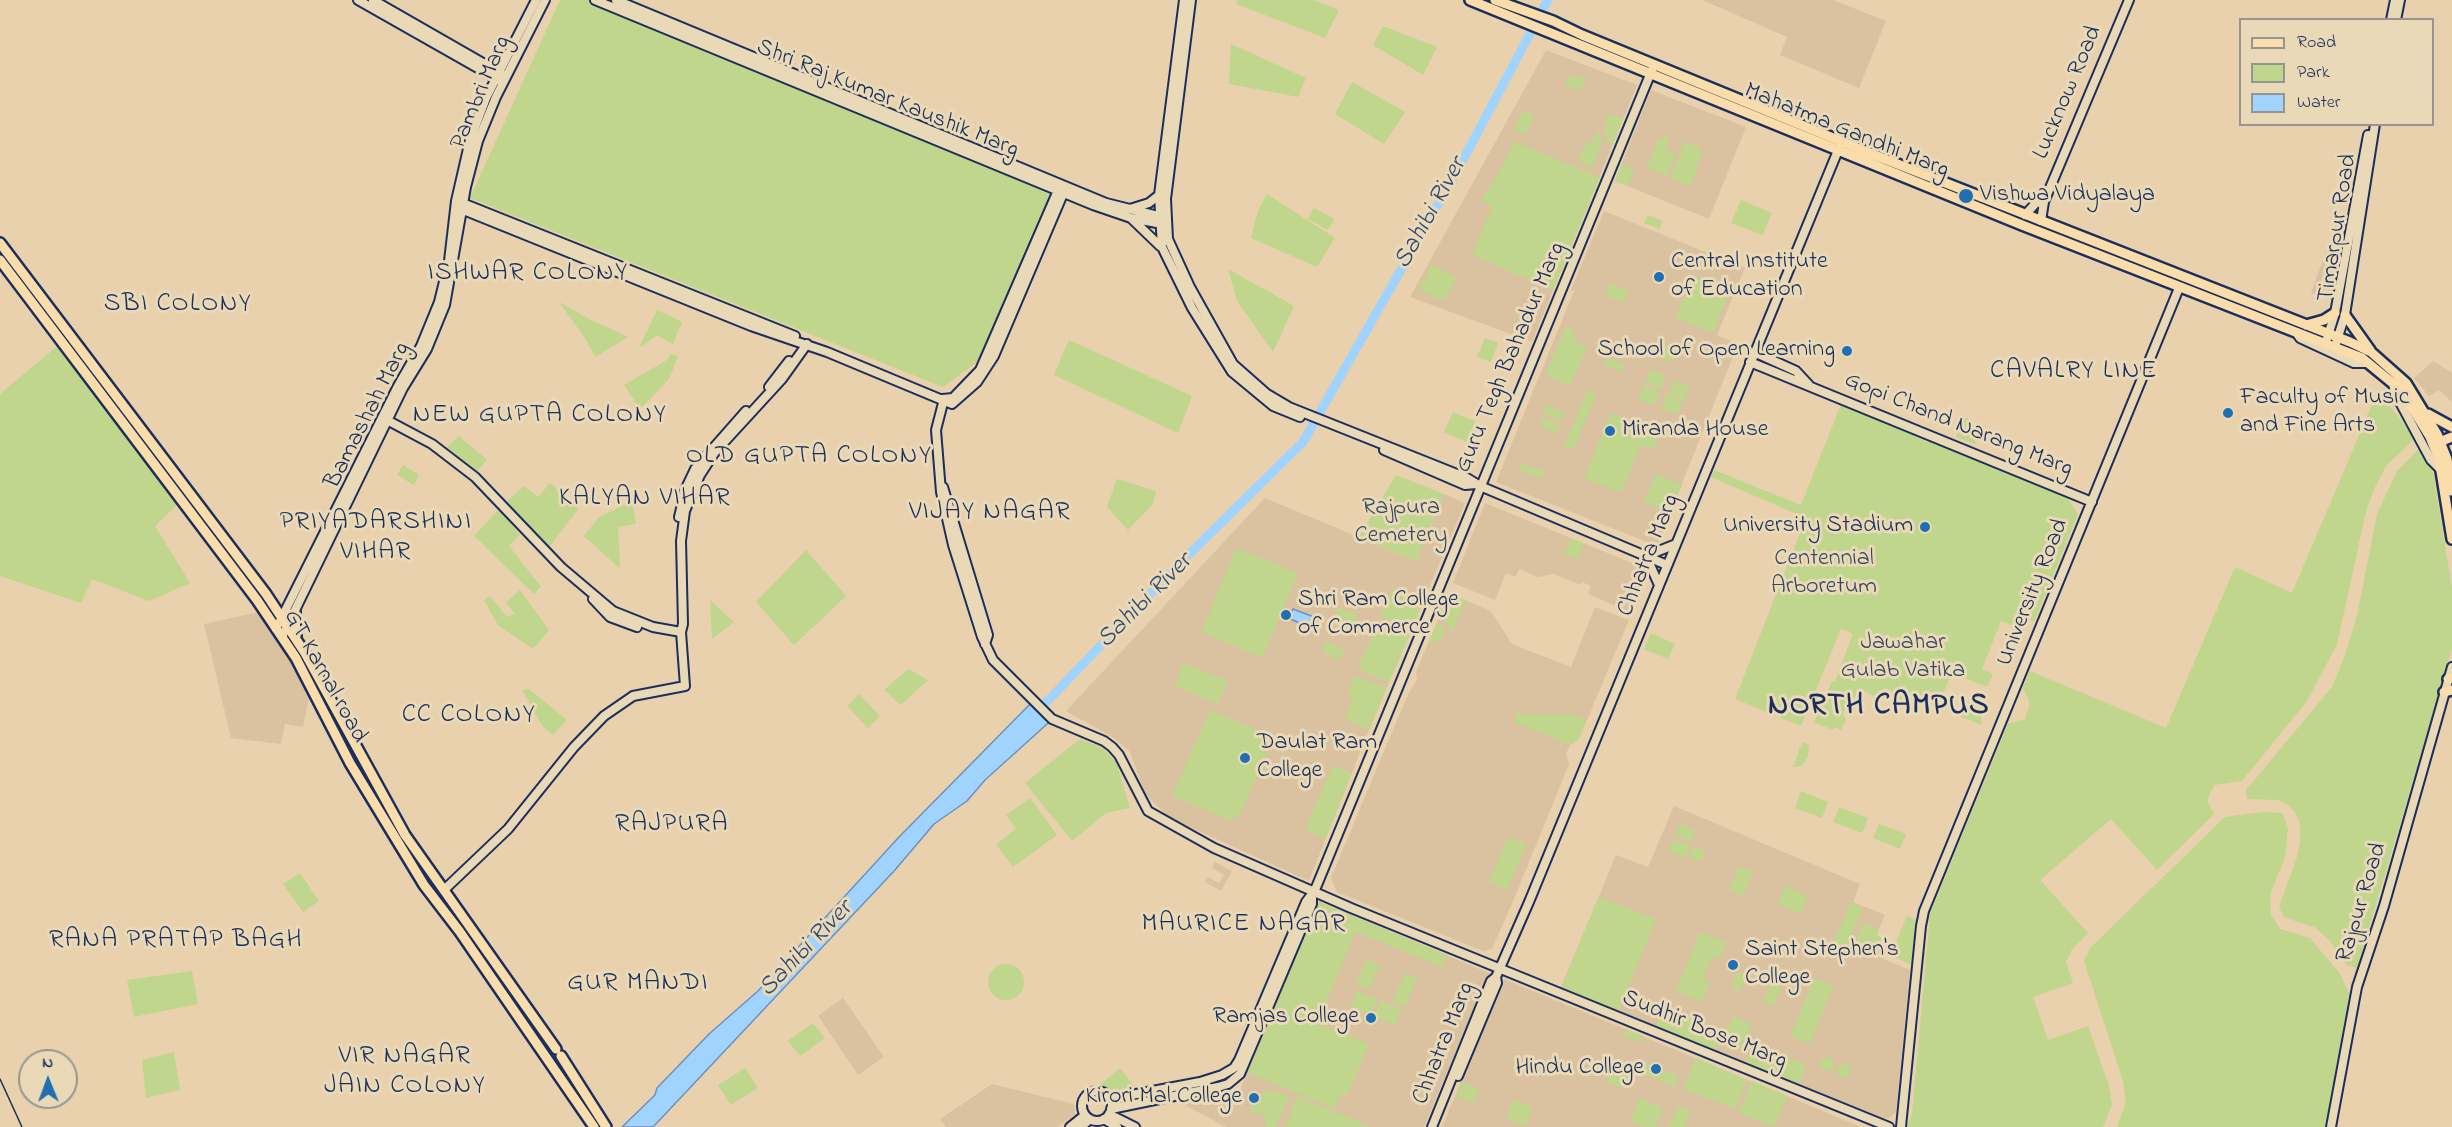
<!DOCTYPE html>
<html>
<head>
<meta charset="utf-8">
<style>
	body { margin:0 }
	#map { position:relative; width:2452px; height:1127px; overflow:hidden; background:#e8d1ac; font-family:"Indie Flower",sans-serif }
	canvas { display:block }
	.legend { position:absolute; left:2239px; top:18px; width:195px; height:108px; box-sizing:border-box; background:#ead9b6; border:2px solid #979593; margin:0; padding:8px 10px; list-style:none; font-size:18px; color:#1b2f5e }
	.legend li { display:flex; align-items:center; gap:12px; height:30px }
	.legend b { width:30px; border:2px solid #979593 }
	.north { position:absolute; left:18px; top:1049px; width:60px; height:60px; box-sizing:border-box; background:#ead9b6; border:2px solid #979593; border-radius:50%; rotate:359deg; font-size:16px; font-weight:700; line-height:24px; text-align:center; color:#1b2f5e }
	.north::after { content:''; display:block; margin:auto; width:21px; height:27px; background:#1f6fb2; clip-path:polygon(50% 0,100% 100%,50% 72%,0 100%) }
</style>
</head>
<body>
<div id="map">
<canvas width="2452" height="1127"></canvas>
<ul class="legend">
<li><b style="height:8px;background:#faddab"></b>Road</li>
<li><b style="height:16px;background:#bfd68c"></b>Park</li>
<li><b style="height:16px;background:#a0d3fe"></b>Water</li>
</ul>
<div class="north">N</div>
</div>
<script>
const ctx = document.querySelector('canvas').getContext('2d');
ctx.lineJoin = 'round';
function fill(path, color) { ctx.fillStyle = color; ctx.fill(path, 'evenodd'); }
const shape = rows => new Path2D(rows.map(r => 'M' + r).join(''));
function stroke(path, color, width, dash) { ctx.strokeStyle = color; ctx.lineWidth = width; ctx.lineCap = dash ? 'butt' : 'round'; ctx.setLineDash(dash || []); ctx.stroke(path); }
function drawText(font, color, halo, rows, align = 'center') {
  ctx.font = font + ' "Indie Flower",sans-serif'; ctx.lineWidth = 6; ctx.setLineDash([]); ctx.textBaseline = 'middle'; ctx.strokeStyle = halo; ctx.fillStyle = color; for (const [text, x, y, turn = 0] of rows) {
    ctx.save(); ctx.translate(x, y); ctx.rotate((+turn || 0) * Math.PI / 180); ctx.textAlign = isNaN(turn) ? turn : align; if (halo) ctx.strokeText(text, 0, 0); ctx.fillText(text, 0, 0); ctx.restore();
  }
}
const built = shape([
	[1702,0,1833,0,1886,21,1859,88,1780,55,1787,37],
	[1546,50,1637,85,1532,342,1410,297],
	[1651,90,1746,127,1709,219,1615,181],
	[1604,211,1745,268,1717,335,1738,344,1657,546,1496,482,1574,291,1571,290],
	[2336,224,2347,228,2332,300,2311,293],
	[2433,361,2452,373,2452,402,2439,390,2429,396,2414,378],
	[1444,494,1465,503,1366,737,1309,881,1170,818,1145,794,1130,752,1114,738,1066,711,1265,498,1416,561],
	[1485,503,1644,568,1648,577,1632,613,1588,594,1591,586,1582,582,1580,585,1554,574,1538,577,1519,569,1516,577,1506,573,1495,600,1453,583],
	[1449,593,1491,611,1512,644,1571,667,1595,607,1629,620,1579,739,1570,745,1566,754,1569,764,1514,899,1492,949,1483,951,1337,892,1331,878,1408,694,1417,680,1416,672],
	[264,611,310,693,303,727,285,724,281,744,231,738,204,624],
	[1674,806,1860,884,1853,902,1885,915,1879,929,1864,924,1854,947,1910,970,1896,1112,1888,1118,1880,1118,1561,987,1616,855,1648,867],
	[1215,862,1232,871,1221,891,1205,882,1208,877,1219,883,1224,875,1212,868],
	[1319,902,1489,973,1424,1127,1226,1127,1177,1101,1239,1092],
	[1504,979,1787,1096,1861,1127,1442,1127],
	[843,998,884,1057,858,1075,818,1016],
	[992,1084,1074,1104,1075,1114,1057,1127,946,1127,940,1119]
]);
const green = shape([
	[560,0,594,0,1051,190,977,362,943,387,470,198],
	[1237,0,1314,0,1339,10,1325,38,1236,4],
	[1383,26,1437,47,1423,75,1373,45],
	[1231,44,1306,78,1298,97,1229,84],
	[1583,74,1587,76,1580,91,1565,86,1569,75,1581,79],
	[1352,82,1405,112,1384,144,1335,114],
	[1523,111,1534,116,1525,135,1514,130],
	[1608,114,1623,118,1613,144,1607,141,1604,129],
	[1599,128,1602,143,1592,167,1578,161,1586,141,1592,143],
	[1665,136,1669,138,1665,150,1676,154,1667,176,1647,168,1659,138,1663,140],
	[1680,141,1692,146,1693,143,1702,150,1692,183,1688,185,1671,178,1683,146,1679,144],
	[1515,142,1600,177,1553,290,1472,255,1492,206,1481,200,1488,188,1490,188],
	[1622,164,1635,169,1628,186,1615,181],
	[1267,194,1335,238,1317,267,1251,238,1258,211],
	[1741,200,1772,213,1763,235,1731,223],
	[1314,208,1334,219,1328,230,1308,219],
	[1648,215,1663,221,1659,229,1644,223],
	[1432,264,1457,278,1443,302,1419,289],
	[1228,269,1294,306,1273,352,1237,301],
	[1693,275,1730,290,1713,333,1675,318],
	[1610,283,1628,291,1623,303,1605,295],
	[559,302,589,319,628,337,595,357,585,338],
	[657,310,682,322,673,344,657,335,639,348],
	[1566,327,1573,330,1575,342,1587,347,1570,386,1545,375],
	[1485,338,1498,343,1491,362,1477,357],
	[1069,340,1192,396,1178,433,1054,375],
	[61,343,177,505,155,526,190,583,149,601,92,579,81,603,0,576,0,394],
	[1671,344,1681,344,1672,363,1653,355,1658,347],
	[671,354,678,356,669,379,640,409,624,385,667,360],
	[1607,357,1624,364,1620,372,1604,365],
	[1651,369,1664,375,1663,378,1665,379,1661,389,1645,382],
	[1676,380,1690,386,1684,400,1668,393],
	[1644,385,1660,392,1654,406,1638,399],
	[1588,389,1597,393,1573,450,1564,447],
	[2378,391,2415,438,2386,466,2375,487,2366,511,2337,644,2307,701,2242,781,2214,785,2207,800,2214,814,2157,870,2111,819,2040,880,2088,933,2071,951,2066,962,2073,983,2033,997,2048,1040,2088,1026,2109,1086,2112,1105,2103,1127,1907,1127,1912,1114,1930,914,2008,724,2025,719,2030,704,2023,687,2030,671,2166,728,2235,567,2292,593],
	[1667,394,1683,402,1677,415,1661,408],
	[1842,402,1916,433,1918,438,1927,442,1932,440,2066,496,2078,514,2034,622,2023,617,2018,628,2001,621,1982,669,1993,674,1987,687,1952,673,1941,698,1935,696,1931,706,1917,700,1913,709,1896,702,1894,705,1890,703,1892,691,1885,688,1877,698,1865,691,1863,696,1857,693,1851,706,1846,706,1843,714,1846,719,1841,730,1834,727,1832,730,1814,722,1832,681,1835,681,1853,634,1841,629,1801,726,1735,699,1806,518,1711,477,1714,470,1801,505],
	[1546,405,1565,413,1562,421,1544,414],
	[1453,412,1475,421,1466,442,1444,432],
	[1611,413,1660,433,1653,450,1641,445,1621,493,1584,478],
	[1963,417,1972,420,1973,429,1978,435,1975,444,1956,437],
	[1544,418,1560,425,1556,433,1543,427,1539,422],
	[459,436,487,460,476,472,447,447],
	[2421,447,2433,472,2452,588,2452,649,2357,968,2347,965,2329,940,2316,928,2284,917,2279,907,2297,857,2300,841,2300,824,2295,812,2288,805,2278,800,2247,799,2246,790,2332,687,2344,658,2357,616,2377,514,2397,471],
	[1522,463,1545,472,1542,479,1519,470],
	[403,465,419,475,414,485,397,475],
	[1656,474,1682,485,1670,513,1644,502],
	[1396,475,1444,494,1416,561,1359,537],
	[1117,479,1156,491,1153,504,1128,530,1107,507],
	[550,483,578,509,548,549,507,501,524,486,538,497],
	[632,501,636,524,618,527,620,569,584,536,599,517],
	[499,509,520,535,509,546,541,587,534,594,474,536],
	[1571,538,1584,543,1577,559,1564,553],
	[1236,548,1298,573,1262,658,1201,632],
	[806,550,846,596,794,645,756,602],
	[1392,589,1424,601,1412,630,1380,616],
	[520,590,549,630,533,649,498,625,484,600,490,596,507,617,515,614,506,603],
	[1449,593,1466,600,1452,633,1446,622,1439,618],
	[710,600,734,622,712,639],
	[1338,607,1358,615,1355,626,1334,621],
	[1379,623,1410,635,1389,683,1357,669],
	[1437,623,1443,627,1445,635,1435,643,1429,641],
	[1651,633,1675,644,1668,659,1644,649],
	[1327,641,1345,651,1339,660,1322,652],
	[1184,663,1228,681,1218,704,1174,686],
	[908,669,928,680,901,705,884,690],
	[1355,675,1387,688,1369,730,1345,719,1352,700,1348,692],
	[529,689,567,720,553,735,543,727,522,690],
	[859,694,880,716,868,728,847,706],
	[1967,702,1980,706,1982,725,1953,714,1956,707,1964,710],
	[1210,710,1274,737,1240,814,1231,821,1172,796],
	[1515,714,1574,715,1587,720,1579,739,1570,745,1516,723],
	[1080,739,1101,747,1116,762,1130,808,1106,813,1072,841,1025,783],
	[1802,742,1809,745,1808,757,1802,766,1793,767],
	[1336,766,1352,773,1326,838,1308,831,1306,828,1331,769],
	[1801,791,1828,802,1822,818,1795,808],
	[1030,798,1057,835,1013,867,996,844,1016,829,1006,815],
	[1839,807,1868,818,1862,833,1833,822],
	[2263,812,2282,813,2288,828,2285,857,2270,895,2271,915,2280,929,2310,938,2340,974,2351,997,2326,1127,2117,1127,2126,1103,2123,1081,2084,961,2090,948,2225,817],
	[1680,824,1696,831,1691,842,1675,835],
	[1879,824,1906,834,1900,849,1873,838],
	[1508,837,1526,844,1507,890,1489,882],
	[1673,839,1690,846,1685,858,1668,851],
	'1690 854a7 7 0 1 1 14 0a7 7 0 1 1-14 0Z',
	[1739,866,1753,872,1743,896,1729,890],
	[300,873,319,901,303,912,283,884],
	[1785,886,1808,896,1801,914,1777,904],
	[1599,897,1656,919,1618,1011,1561,987],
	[1319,902,1447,955,1442,967,1355,932,1326,1003,1322,1002,1314,1022,1369,1044,1349,1092,1338,1098,1334,1108,1248,1073],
	[1851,903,1863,908,1841,957,1829,952],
	[1907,916,1916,920,1911,964,1890,956],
	[1864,923,1879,929,1877,935,1882,938,1879,945,1887,948,1883,959,1854,947],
	[1700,931,1726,942,1719,959,1713,957,1704,972,1707,973,1704,980,1710,982,1702,1002,1676,992],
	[1367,959,1380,965,1369,989,1356,984],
	'988 982a18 18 0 1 1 36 0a18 18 0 1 1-36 0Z',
	[192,971,198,1004,134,1017,127,980],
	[1737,972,1747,975,1740,991,1731,987],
	[1405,973,1417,978,1405,1007,1392,1001],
	[1814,978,1833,986,1810,1044,1790,1036],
	[1771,983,1781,987,1773,1006,1763,1002],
	[1357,991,1377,999,1371,1015,1351,1006],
	[1381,1001,1401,1009,1395,1025,1374,1016],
	[1664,1006,1721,1029,1713,1050,1656,1026],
	[1733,1016,1752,1024,1742,1049,1722,1041],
	[813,1023,825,1038,800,1056,788,1041],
	[1626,1029,1643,1036,1640,1043,1623,1036],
	[1753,1043,1806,1065,1799,1084,1745,1063],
	[174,1052,180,1090,146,1098,142,1060],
	'1820 1064a7 7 0 1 1 14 0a7 7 0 1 1-14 0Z',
	[1696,1058,1747,1080,1735,1109,1683,1089],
	[1642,1062,1679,1076,1675,1087,1638,1072],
	'1837 1071a7 7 0 1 1 14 0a7 7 0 1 1-14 0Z',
	[745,1068,758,1088,731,1105,718,1085],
	[1120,1068,1138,1091,1113,1097,1097,1087],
	[1612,1068,1629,1074,1625,1089,1606,1082],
	[1752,1081,1787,1096,1775,1127,1739,1113],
	[1461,1082,1479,1089,1473,1103,1456,1096],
	[1267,1090,1289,1096,1276,1127,1266,1127,1266,1117,1262,1117,1262,1113,1251,1113,1251,1102],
	[1297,1096,1371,1127,1285,1127],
	[1639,1098,1663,1108,1655,1127,1645,1127,1630,1121],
	[1513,1100,1533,1107,1525,1126,1506,1118],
	[1678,1105,1691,1110,1685,1127,1669,1127]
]);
const water = shape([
	[1293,609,1314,617,1309,627,1288,618,1293,609],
	[1037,697,1056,716,985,780,967,801,934,824,895,870,653,1127,622,1127,655,1095,657,1088,709,1034,758,991,899,837,1037,697]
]);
const river = shape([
	[1037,712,1170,573,1303,442,1456,173,1548,0]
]);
const minor = shape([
	[358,0,499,80],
	[373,0,502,74],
	[595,0,1093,205,1131,218,1162,224],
	[616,0,1106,203,1162,217],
	[1184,0,1159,195,1162,247,1192,308,1232,372,1273,406,1300,417],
	[1191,0,1166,199,1168,239,1190,287,1233,364,1267,394,1289,407,1467,478,1480,486,1667,565],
	[2391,20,2395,0],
	[2396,20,2400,0],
	[460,202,795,336],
	[456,207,751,326,827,352,952,404,977,382,994,356,1066,187],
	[1130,209,1149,203,1159,195],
	[2025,215,2036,203,2044,202],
	[1132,219,1160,246],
	[2041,221,2044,202,2129,0],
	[2298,335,2300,338,2354,363,2368,363],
	[2326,342,2335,313,2368,135],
	[2335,346,2345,315,2375,124],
	[1754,352,1796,371,1809,385],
	[1750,362,2092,502],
	[2393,383,2395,393,2431,460,2441,470],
	[769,387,789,361],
	[942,399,953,398,980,370,1059,188],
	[944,399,936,430,941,492,953,545,982,637,993,660,1052,719,1104,741,1112,747,1119,755,1148,811,1214,848,1351,908,1889,1127],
	[385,419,432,444,475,477,561,567,613,611,653,627,681,632],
	[1384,450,1465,485,1476,484],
	[943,487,988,635,985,644],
	[679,517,686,488,695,469,746,411],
	[1659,585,1646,556,1676,544],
	[593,599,610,617,637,627],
	[276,629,398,386,421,346,439,302,449,261,456,201,470,140,486,98,536,0],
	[282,637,403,388,427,349,445,305,466,187,478,141,496,97,545,0],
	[445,889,508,829,574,747,604,716,633,696,685,686,681,632,683,624,681,541,685,511,700,475,715,452,782,379,807,344],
	[1458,1076,1497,983,1496,977],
	'1082 1106a15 15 0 1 1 30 0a15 15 0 1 1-30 0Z',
	[1110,1099,1200,1082,1222,1075,1234,1068,1239,1060,1306,902,1315,890,1654,65],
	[1111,1109,1218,1087,1228,1084,1240,1074,1312,904,1312,895],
	[1109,1114,1135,1127],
	[1104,1119,1117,1127],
	[1070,1127,1085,1115],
	[1081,1127,1090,1119],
	[1432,1127,1491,981,1496,977,1529,902,1839,148],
	[1901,1127,1921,926,1924,911,2179,288],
	[2331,1127,2357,987,2384,906,2452,667]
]);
const major = shape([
	[1470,0,2022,225,2362,358,2401,390,2430,437,2439,459,2452,539],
	[1495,0,1553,21,1582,35,1872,154,2350,342,2371,352,2406,383,2437,434,2447,459,2452,491],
	[0,243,266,594,305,653,405,835,556,1049],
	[0,260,257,600,296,658,350,763,424,885,460,932,594,1127],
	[2345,315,2370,350],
	[2306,325,2324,320,2335,313],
	[2428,414,2452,427],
	[2435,444,2452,437],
	[295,612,296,636],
	[2448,679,2452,678],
	[2444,692,2452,690],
	[561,1056,606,1127]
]);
const rail = shape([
	[0,1079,22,1127]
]);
const markers = [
	[1966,196,8,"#1f6fb2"],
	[1659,277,6,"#1f6fb2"],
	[1847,351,6,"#1f6fb2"],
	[2228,413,6,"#1f6fb2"],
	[1610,431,6,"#1f6fb2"],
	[1925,527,6,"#1f6fb2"],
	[1286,615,6,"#1f6fb2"],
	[1245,758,6,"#1f6fb2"],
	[1733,965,6,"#1f6fb2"],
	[1371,1018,6,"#1f6fb2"],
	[1656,1069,6,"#1f6fb2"],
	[1254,1098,6,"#1f6fb2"]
];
const streetNames = [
	["Pambri Marg",482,93,-67],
	["Lucknow Road",2069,93,-67],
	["Shri Raj Kumar Kaushik Marg",887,100,22],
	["Mahatma Gandhi Marg",1846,132,22],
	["Timarpur Road",2339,228,-81],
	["Guru Tegh Bahadur Marg",1512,358,-67],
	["Bamashah Marg",369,416,-63],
	["Gopi Chand Narang Marg",1958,426,22],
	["Chhatra Marg",1650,556,-68],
	["University Road",2034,593,-68],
	["GT Karnal road",324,677,61],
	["Rajpur Road",2363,903,-73],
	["Sudhir Bose Marg",1704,1031,22],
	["Chhatra Marg",1445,1044,-68]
];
const poiNames = [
	["Vishwa Vidyalaya",1980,196],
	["Central Institute",1671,263],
	["of Education",1671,291],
	["School of Open Learning",1835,351,"right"],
	["Faculty of Music",2240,399],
	["and Fine Arts",2240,427],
	["Miranda House",1622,431],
	["University Stadium",1913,527,"right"],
	["Shri Ram College",1298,601],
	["of Commerce",1298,629],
	["Daulat Ram",1257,744],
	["College",1257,772],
	["Saint Stephen's",1745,951],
	["College",1745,979],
	["Ramjas College",1359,1018,"right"],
	["Hindu College",1644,1069,"right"],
	["Kirori Mal College",1242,1098,"right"]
];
const parkNames = [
	["Rajpura",1401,509],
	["Cemetery",1401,537],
	["Centennial",1824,560],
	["Arboretum",1824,588],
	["Jawahar",1903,644],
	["Gulab Vatika",1903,672]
];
const waterNames = [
	["Sahibi River",1432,214,-61],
	["Sahibi River",1146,602,-45],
	["Sahibi River",807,950,-46]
];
const neighbourhoodNames = [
	["ISHWAR COLONY",528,275],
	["SBI COLONY",178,306],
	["CAVALRY LINE",2074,373],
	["NEW GUPTA COLONY",540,417],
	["OLD GUPTA COLONY",809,458],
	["KALYAN VIHAR",645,500],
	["VIJAY NAGAR",990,514],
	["PRIYADARSHINI",376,524],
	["VIHAR",376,554],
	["CC COLONY",469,717],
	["RAJPURA",672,826],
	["MAURICE NAGAR",1244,926],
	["RANA PRATAP BAGH",176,942],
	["GUR MANDI",638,985],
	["VIR NAGAR",405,1058],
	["JAIN COLONY",405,1088]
];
const districtNames = [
	["NORTH CAMPUS",1879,708]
];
fill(built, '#dac2a1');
fill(green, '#bfd68c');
fill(water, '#a0d3fe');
stroke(water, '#6b91be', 1.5);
stroke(river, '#a0d3fe', 9);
stroke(minor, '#1b2f5e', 12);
stroke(major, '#1b2f5e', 14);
stroke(minor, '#ead9b6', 8);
stroke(major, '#faddab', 9);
stroke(rail, '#1b2f5e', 1.5);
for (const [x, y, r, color] of markers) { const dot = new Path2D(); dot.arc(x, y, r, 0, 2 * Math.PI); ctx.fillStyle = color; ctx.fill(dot); stroke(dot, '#ead9b6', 2); }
drawText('24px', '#1b2f5e', '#ead9b6', streetNames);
drawText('24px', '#1b2f5e', '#ead9b6', poiNames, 'left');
drawText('24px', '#344865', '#ead9b6', parkNames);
drawText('italic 26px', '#2f4876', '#ead9b6', waterNames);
ctx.letterSpacing = '1.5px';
drawText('26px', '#1b2f5e', '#ead9b6', neighbourhoodNames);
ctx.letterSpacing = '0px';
ctx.letterSpacing = '1.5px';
drawText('bold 30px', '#1b2f5e', '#ead9b6', districtNames);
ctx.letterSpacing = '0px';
</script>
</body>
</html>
